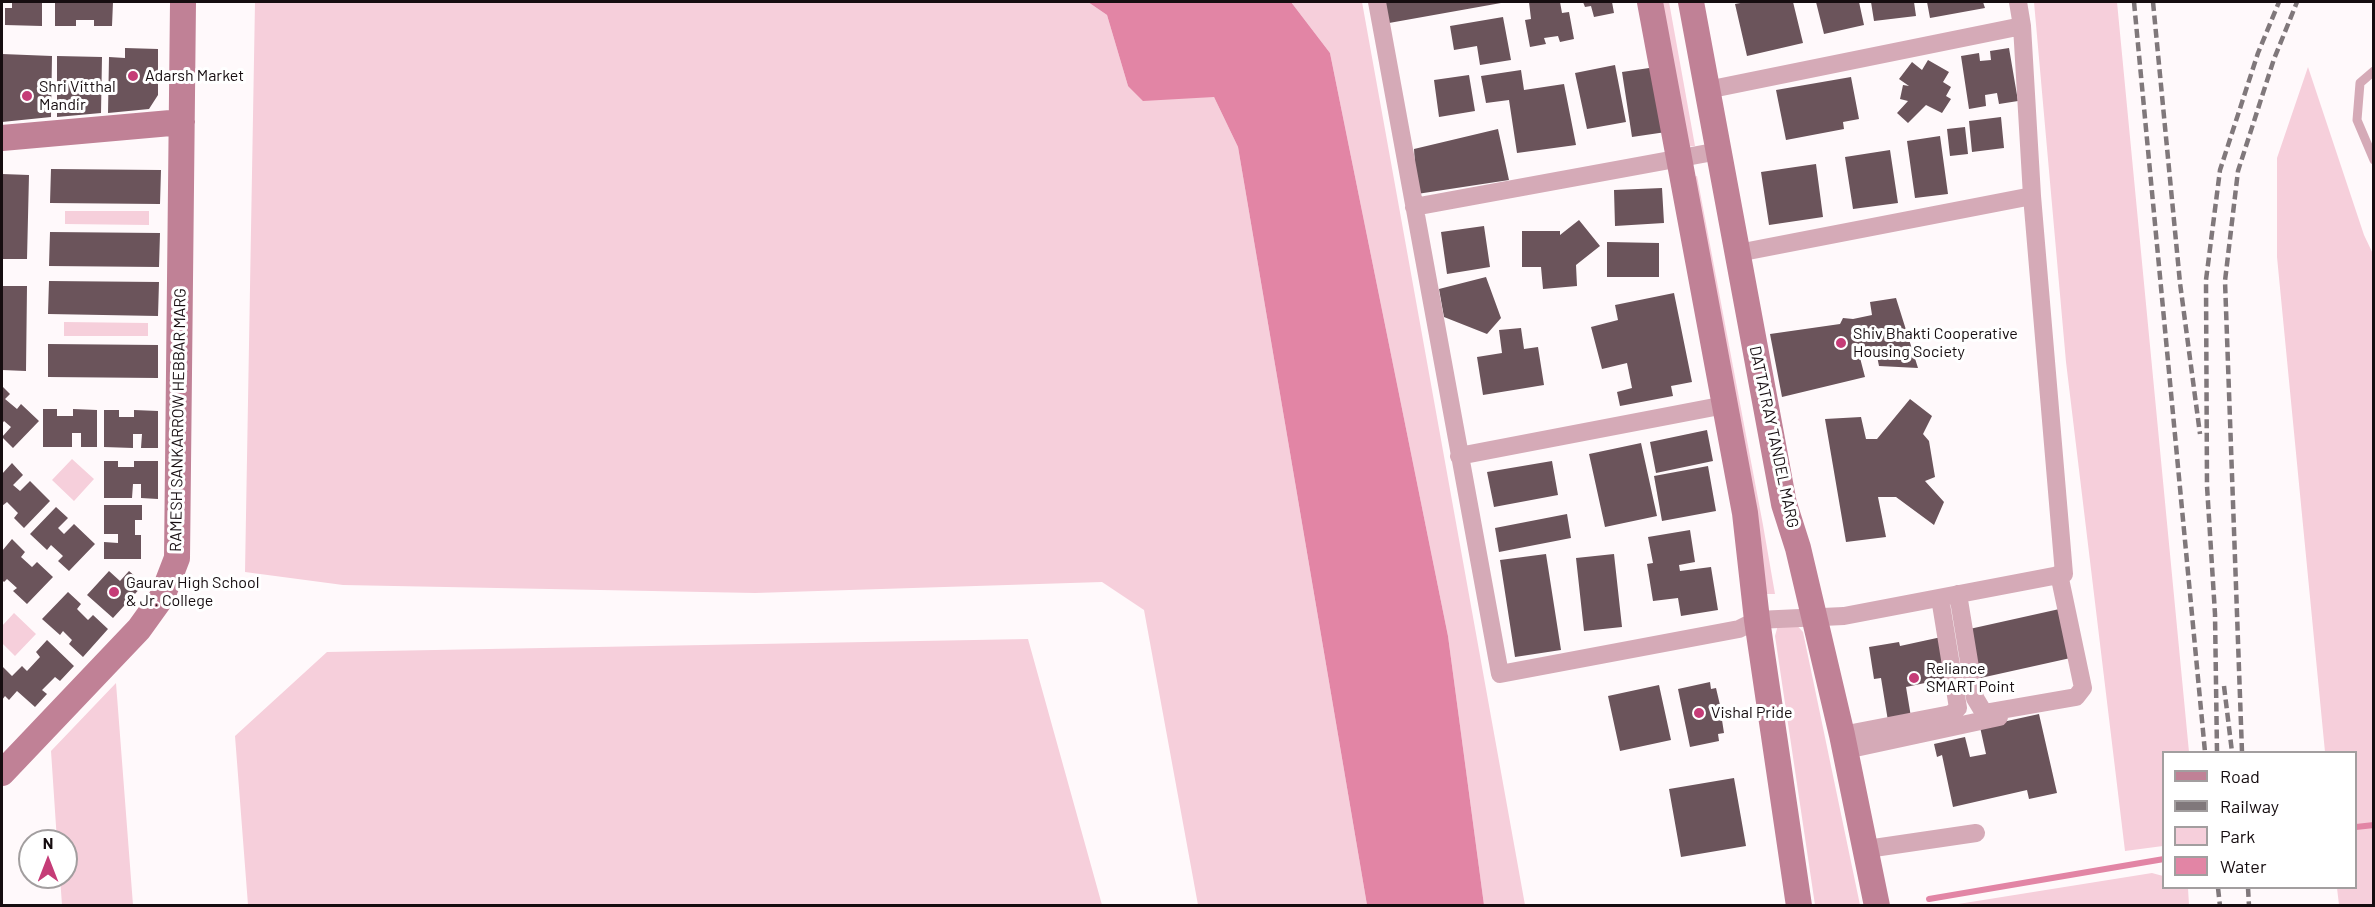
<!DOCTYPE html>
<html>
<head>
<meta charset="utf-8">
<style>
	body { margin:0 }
	#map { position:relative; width:2375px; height:907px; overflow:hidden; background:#fff9fb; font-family:Barlow,sans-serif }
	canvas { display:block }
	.frame { position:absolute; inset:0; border:3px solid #160d10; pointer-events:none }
	.legend { position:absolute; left:2162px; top:751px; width:195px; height:138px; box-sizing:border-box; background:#fff; border:2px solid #a29e9f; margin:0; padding:8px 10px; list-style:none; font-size:18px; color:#160d10 }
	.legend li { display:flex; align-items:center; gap:12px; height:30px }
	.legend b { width:30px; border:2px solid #a29e9f }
	.north { position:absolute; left:18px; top:829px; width:60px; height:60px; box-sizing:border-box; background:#fff; border:2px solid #a29e9f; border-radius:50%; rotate:0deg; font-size:16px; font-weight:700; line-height:24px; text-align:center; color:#160d10 }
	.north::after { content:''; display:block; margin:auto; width:21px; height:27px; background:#c53c77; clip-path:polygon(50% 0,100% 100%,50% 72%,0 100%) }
</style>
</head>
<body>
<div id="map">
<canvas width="2375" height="907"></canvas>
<div class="frame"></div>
<ul class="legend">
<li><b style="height:8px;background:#c08196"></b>Road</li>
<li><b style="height:8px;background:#80787b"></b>Railway</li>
<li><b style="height:16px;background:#f6cfdb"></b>Park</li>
<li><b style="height:16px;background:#e285a5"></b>Water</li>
</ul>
<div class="north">N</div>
</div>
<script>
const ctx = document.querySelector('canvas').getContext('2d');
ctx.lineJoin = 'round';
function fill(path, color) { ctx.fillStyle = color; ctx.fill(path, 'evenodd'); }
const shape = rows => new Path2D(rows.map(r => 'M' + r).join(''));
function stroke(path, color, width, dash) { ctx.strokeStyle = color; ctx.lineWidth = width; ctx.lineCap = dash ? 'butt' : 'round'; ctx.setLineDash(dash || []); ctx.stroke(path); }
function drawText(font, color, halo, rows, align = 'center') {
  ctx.font = font + ' Barlow,sans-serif'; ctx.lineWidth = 6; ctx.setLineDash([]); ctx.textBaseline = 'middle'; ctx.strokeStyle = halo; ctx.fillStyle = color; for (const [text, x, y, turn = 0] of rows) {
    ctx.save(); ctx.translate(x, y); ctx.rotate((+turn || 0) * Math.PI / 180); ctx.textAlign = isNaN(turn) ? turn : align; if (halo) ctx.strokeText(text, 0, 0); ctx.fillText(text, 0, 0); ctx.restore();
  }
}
const green = shape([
	[255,2,1088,2,1107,15,1128,86,1214,97,1238,147,1367,905,1198,905,1144,610,1102,582,755,593,343,585,245,572],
	[1291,2,1362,2,1525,905,1484,905,1448,636,1330,53],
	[1657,2,1669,2,1695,146,1684,147],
	[2034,2,2117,2,2189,752,2164,752,2163,846,2125,851,2066,362],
	[2308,67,2364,235,2373,254,2373,905,2339,905,2337,888,2356,888,2356,752,2325,752,2277,257,2277,158],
	[1697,176,1763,525,1775,594,1765,594,1690,178],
	[65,211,149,211,149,225,65,224],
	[64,322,148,323,148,336,64,336],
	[72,459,94,479,74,501,52,480],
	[14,613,36,634,15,656,2,643,2,626],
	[1794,622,1803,632,1860,905,1815,905,1775,636,1778,625],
	[1028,639,1102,905,248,905,235,736,327,652],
	[116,683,133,905,62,905,60,877,66,877,66,841,57,841,51,751],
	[2152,873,2163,876,2164,888,2188,888,2189,905,1952,905]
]);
const water = shape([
	[1088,2,1291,2,1330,53,1448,636,1484,905,1367,905,1238,147,1214,97,1143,101,1128,86,1107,15]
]);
const stream = shape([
	[2356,827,2374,825],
	[1929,899,2164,859]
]);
const building = shape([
	[12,2,42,2,42,26,5,25,5,8,12,8],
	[55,2,113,2,112,26,94,26,94,20,76,20,76,26,55,26],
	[1384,2,1501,2,1501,3,1389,23],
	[1529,2,1560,2,1562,13,1569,12,1574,39,1560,42,1558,36,1544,38,1546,44,1530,47,1525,20,1531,19],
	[1583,2,1612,2,1614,13,1594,17,1591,6,1585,7],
	[1746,2,1793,2,1803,43,1747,56,1735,4],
	[1816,2,1859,2,1864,25,1824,34],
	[1871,2,1914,2,1916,16,1874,21],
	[1927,2,1983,2,1985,8,1930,18],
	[1503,17,1511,60,1480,65,1477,46,1454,50,1450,26],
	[125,48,158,49,158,95,149,109,108,113,109,57,125,58],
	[2009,48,2018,101,1999,104,1997,93,1985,95,1986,106,1969,109,1961,56,1979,53,1980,61,1991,60,1990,51],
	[2,54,52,56,51,117,2,122],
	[57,56,102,57,101,113,57,117],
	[1928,60,1949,72,1943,82,1951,87,1946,96,1951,99,1942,113,1926,105,1908,123,1897,113,1908,101,1900,99,1903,85,1909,86,1899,79,1912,62,1922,70],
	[1615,65,1626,122,1587,129,1575,73],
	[1656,67,1666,132,1632,137,1622,72],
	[1521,70,1524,90,1564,84,1576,145,1517,153,1509,100,1486,103,1481,76],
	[1469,75,1475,111,1439,117,1434,80],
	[1851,77,1859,119,1843,122,1844,129,1786,140,1776,90],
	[2001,117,2004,148,1972,152,1969,121],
	[1965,127,1968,154,1950,156,1947,129],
	[1498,129,1509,180,1417,194,1414,149],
	[1940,136,1948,194,1915,198,1907,141],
	[1890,150,1898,203,1853,209,1845,157],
	[1816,164,1823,217,1769,225,1761,172],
	[51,169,161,170,160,204,50,203],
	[2,174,29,175,27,259,2,259],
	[1662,188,1664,223,1615,226,1614,190],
	[1579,220,1600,246,1576,265,1577,286,1543,289,1541,267,1522,267,1522,231,1560,231,1560,235],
	[1484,226,1490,267,1447,274,1441,232],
	[50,232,160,233,159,267,49,266],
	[1607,242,1659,243,1659,277,1607,277],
	[1486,277,1501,318,1487,334,1444,317,1439,289],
	[49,281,159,282,158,316,48,314],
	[2,286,27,286,26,371,2,370],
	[1674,293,1692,382,1671,386,1673,396,1620,406,1617,392,1632,388,1627,363,1602,369,1591,327,1618,320,1615,305],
	[1896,298,1918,368,1879,366,1876,351,1859,354,1865,377,1782,397,1770,334,1840,324,1843,318,1853,319,1872,315,1870,302],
	[1521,328,1524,349,1538,347,1544,385,1483,395,1477,357,1502,353,1499,330],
	[48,344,158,345,158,378,48,377],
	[2,386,10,394,5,399,17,409,21,404,39,421,13,448,2,437,11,427,4,421,2,424],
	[1910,399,1932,416,1923,434,1929,441,1935,477,1925,481,1944,502,1934,525,1896,497,1878,497,1886,537,1846,542,1825,419,1861,417,1866,439,1877,439],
	[43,409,57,409,57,416,73,416,73,409,97,410,97,447,81,447,81,433,72,433,72,447,43,447],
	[104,410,119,410,119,417,134,417,134,410,158,411,158,448,141,448,142,434,133,434,133,448,104,447],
	[1707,430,1713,461,1656,473,1650,442],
	[1641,443,1657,516,1605,527,1589,454],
	[104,461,118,461,118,467,134,467,134,461,158,461,158,499,141,498,141,484,133,484,132,498,104,498],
	[1552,461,1558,495,1494,507,1487,472],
	[12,463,23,475,13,485,20,491,30,481,50,501,24,528,14,518,18,513,7,502,2,506,2,474],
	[1708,466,1716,511,1662,521,1654,476],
	[104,505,142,505,142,520,135,520,135,535,141,535,141,559,104,559,104,542,118,543,118,534,104,534],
	[56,507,68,518,58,528,64,534,74,524,95,544,69,571,58,561,63,556,51,545,47,550,30,534],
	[1567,514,1571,538,1499,552,1495,528],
	[1690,530,1695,562,1679,565,1680,571,1711,567,1718,610,1681,616,1678,598,1653,601,1647,564,1653,563,1648,537],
	[12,539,25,552,21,557,32,567,37,562,53,577,27,604,13,591,17,588,7,579,4,582,2,580,2,551],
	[1546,554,1561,650,1515,657,1500,560],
	[1614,554,1622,627,1584,631,1576,558],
	[109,571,120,581,129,571,144,584,113,618,87,595],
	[68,592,81,604,77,609,88,620,93,615,108,629,83,657,69,644,72,640,63,631,60,635,42,619],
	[2064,608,2075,657,1976,679,1965,630],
	[1946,636,1953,677,1906,687,1911,717,1888,721,1881,678,1874,679,1869,647,1899,642,1900,646],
	[47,640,74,666,60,681,55,677,42,690,47,694,35,707,17,691,9,700,5,696,2,700,2,666,12,676,22,666,27,671,40,657,36,652],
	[1710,682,1711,689,1716,688,1720,705,1712,707,1715,721,1722,720,1724,733,1718,734,1719,741,1690,747,1678,689],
	[1659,685,1671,740,1620,751,1608,696],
	[2039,714,2057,793,2029,799,2027,790,1953,807,1942,755,1937,757,1934,744,1965,737,1970,757,1986,754,1980,727],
	[1734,778,1746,846,1681,857,1669,789]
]);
const lane = shape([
	[2374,71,2360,83,2357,120,2374,160]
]);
const street = shape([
	[1377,2,1500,674,1739,629,1757,620,1844,616,2064,574,2032,196,2022,26,2018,2],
	[1707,90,2022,26],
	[1414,207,1719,151],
	[1738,253,2032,196],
	[1459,456,1725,405],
	[1958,594,1975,698,1984,713,2076,697,2083,688,2059,574],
	[1842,735,1951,714,1958,708,1940,598],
	[1846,750,1999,717],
	[1867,849,1976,833]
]);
const secondary = shape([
	[1650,2,1745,513,1757,620,1799,906],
	[1691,2,1784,504,1798,548,1842,735,1877,906],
	[2,138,182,122],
	[2,773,139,629,162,597,177,558,183,2]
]);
const rail = shape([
	[2134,2,2205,752],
	[2153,2,2180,283,2200,434],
	[2224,686,2232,752],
	[2217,752,2215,614,2207,486,2206,280,2220,170,2258,53,2279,2],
	[2242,752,2225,281,2238,171,2274,59,2297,2],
	[2218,888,2220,906],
	[2248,888,2249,906]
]);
const markers = [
	[133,76,6,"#c53c77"],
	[27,96,6,"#c53c77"],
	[1841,343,6,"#c53c77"],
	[114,592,6,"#c53c77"],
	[1914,678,6,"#c53c77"],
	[1699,713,6,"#c53c77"]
];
const poiNames = [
	["Adarsh Market",145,76],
	["Shri Vitthal",39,87],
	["Mandir",39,105],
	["Shiv Bhakti Cooperative",1853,334],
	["Housing Society",1853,352],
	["Gaurav High School",126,583],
	["& Jr. College",126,601],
	["Reliance",1926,669],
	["SMART Point",1926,687],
	["Vishal Pride",1711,713]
];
const streetNames = [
	["RAMESH SANKARROW HEBBAR MARG",178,420,-89],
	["DATTATRAY TANDEL MARG",1774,437,78]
];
fill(green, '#f6cfdb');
fill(water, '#e285a5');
stroke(stream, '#e285a5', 6);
fill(building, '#6b545b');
stroke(lane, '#d5aab7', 9);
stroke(street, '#d5aab7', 18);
stroke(secondary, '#c08196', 26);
stroke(rail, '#80787b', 4.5, [9, 4.5]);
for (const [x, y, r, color] of markers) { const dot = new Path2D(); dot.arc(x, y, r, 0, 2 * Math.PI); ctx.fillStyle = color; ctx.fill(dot); stroke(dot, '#fff', 2); }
drawText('16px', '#160d10', '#fff', poiNames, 'left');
drawText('16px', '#160d10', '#fff', streetNames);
</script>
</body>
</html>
